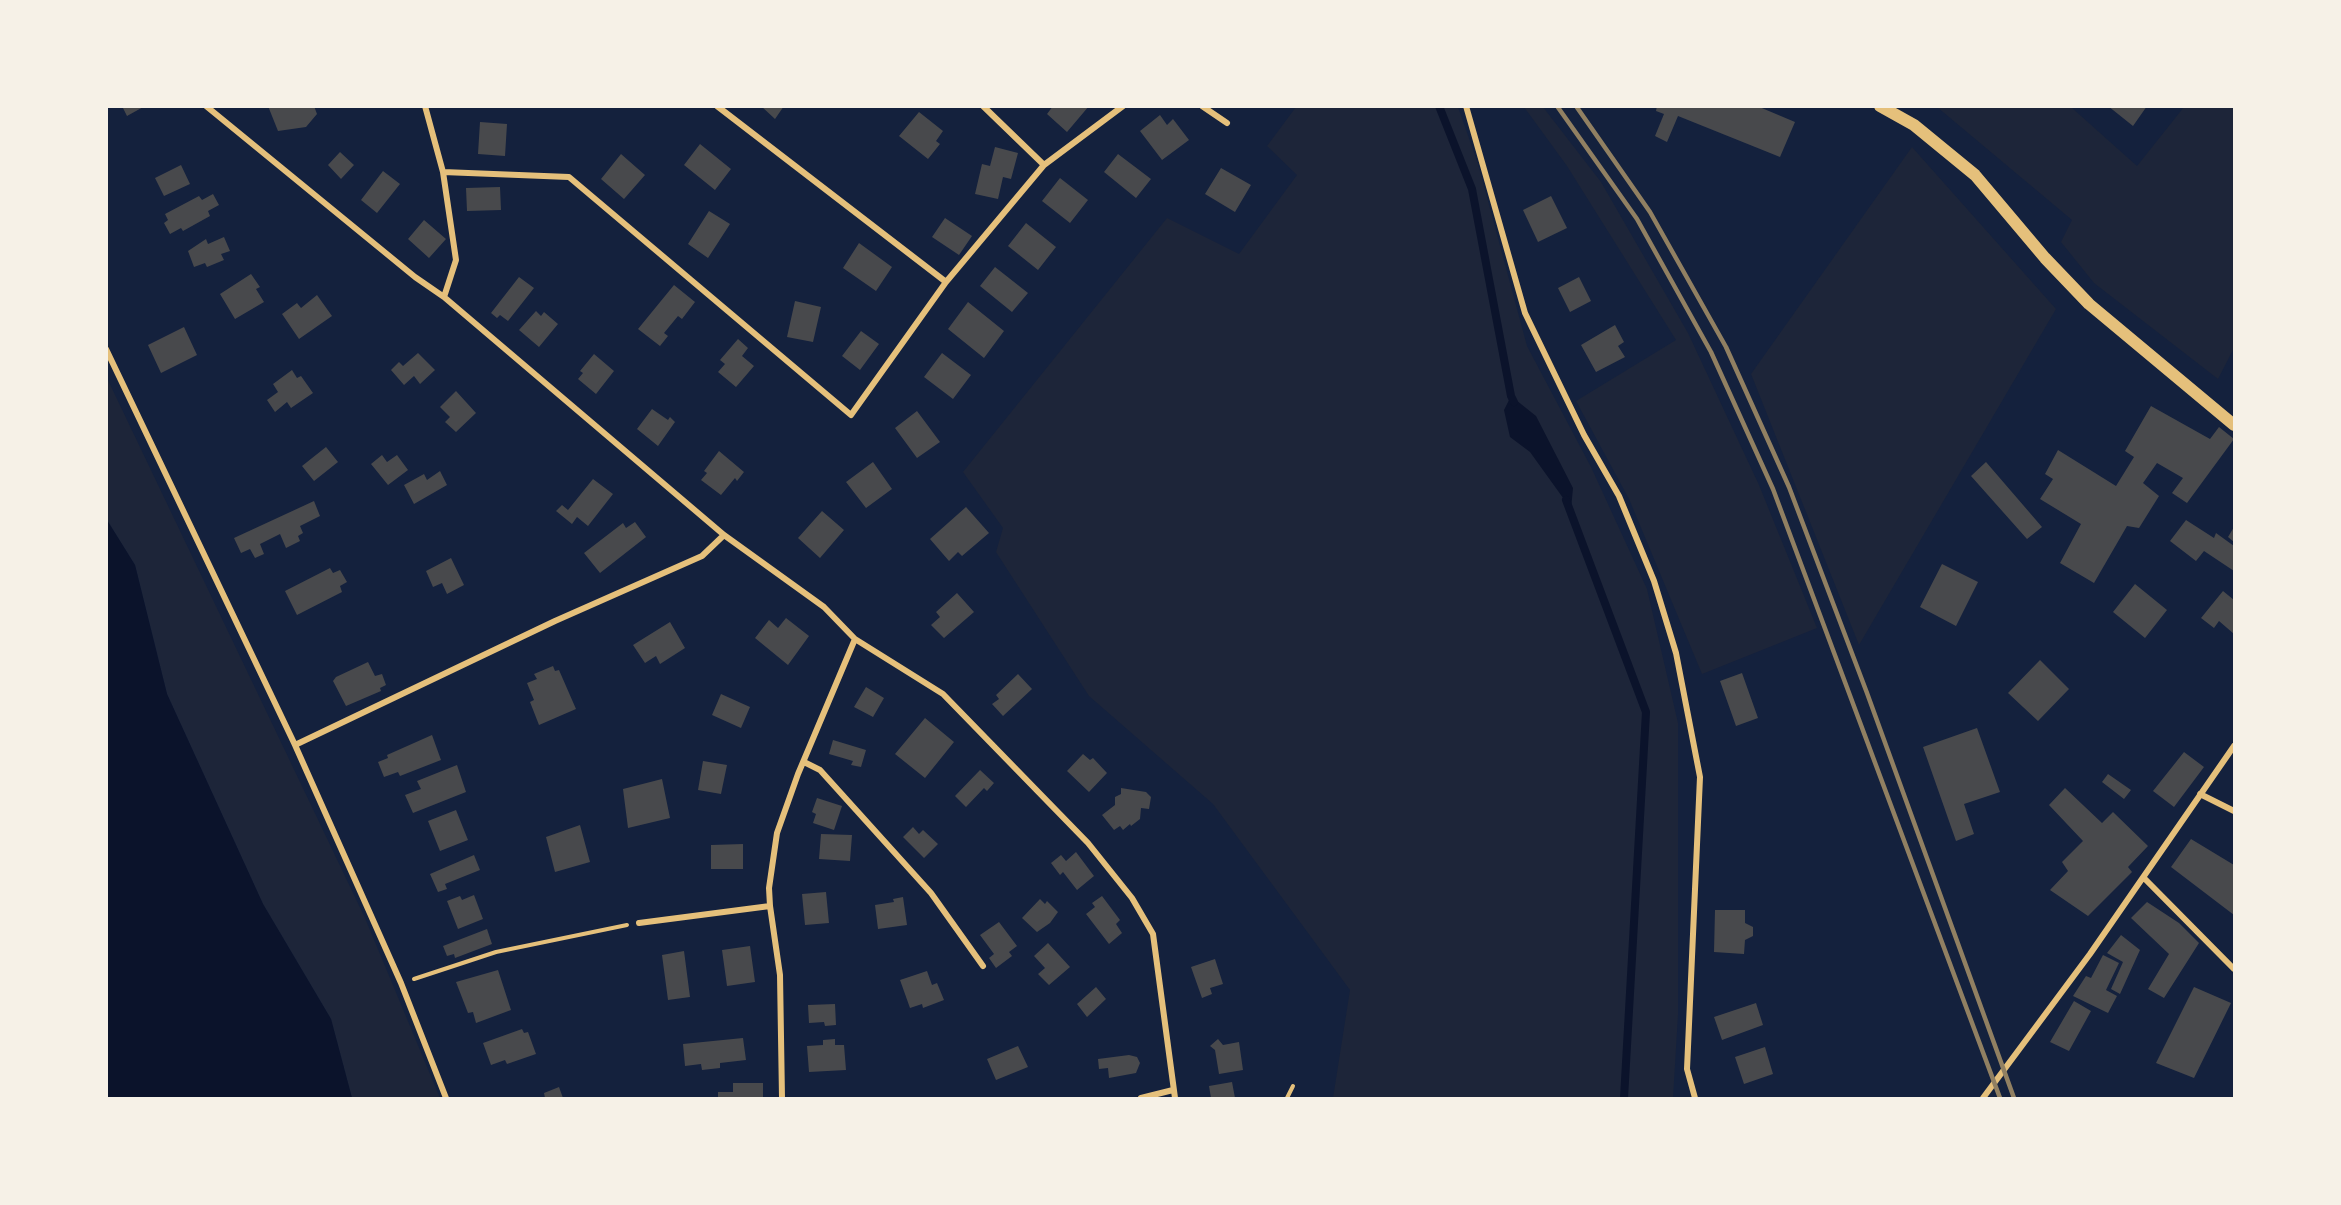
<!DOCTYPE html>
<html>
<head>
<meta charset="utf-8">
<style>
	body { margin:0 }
	#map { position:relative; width:2341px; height:1205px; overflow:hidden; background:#14213d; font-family:Mulish,sans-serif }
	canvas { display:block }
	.frame { position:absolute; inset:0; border:108px solid #f6f1e7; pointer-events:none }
</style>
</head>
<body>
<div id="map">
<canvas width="2341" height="1205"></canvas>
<div class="frame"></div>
</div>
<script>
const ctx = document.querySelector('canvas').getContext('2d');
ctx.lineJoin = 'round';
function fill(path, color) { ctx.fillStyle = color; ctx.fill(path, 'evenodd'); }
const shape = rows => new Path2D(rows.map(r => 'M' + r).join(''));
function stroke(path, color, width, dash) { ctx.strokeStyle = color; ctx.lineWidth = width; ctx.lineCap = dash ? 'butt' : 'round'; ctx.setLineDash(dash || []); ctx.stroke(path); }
const green = shape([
	[1296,107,1458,107,1478,164,1527,346,1591,467,1647,589,1678,723,1678,1015,1673,1098,1333,1098,1350,990,1213,804,1089,696,996,552,1003,528,963,472,1167,218,1239,254,1297,175,1267,146],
	[1524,107,1543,107,1601,182,1688,333,1759,485,1817,628,1702,674,1629,499,1576,401,1676,340,1567,166],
	[1937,107,2071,107,2137,166,2184,107,2234,107,2234,348,2218,379,2094,283,2061,242,2072,220],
	[1912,147,2056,309,1859,645,1751,374],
	[106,376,365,918,440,1098,352,1098,331,1019,263,904,167,694,135,565,107,520]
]);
const water = shape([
	[1511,396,1536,416,1573,488,1571,509,1530,452,1510,437,1504,410],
	[107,520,135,565,167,694,263,904,331,1019,352,1098,107,1098]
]);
const stream = shape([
	[1439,106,1472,189,1511,396,1514,402],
	[1566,500,1646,712,1624,1098]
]);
const building = shape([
	[122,106,145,106,127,116],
	[268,106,314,106,317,114,306,127,278,131],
	[761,106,784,106,775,119],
	[1053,106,1089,106,1067,132,1047,114],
	[1657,106,1757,106,1795,122,1780,157,1678,116,1667,142,1655,136,1664,114,1656,111],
	[2108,106,2147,106,2133,126],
	[919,112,943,131,936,141,940,144,928,159,899,136],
	[1160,115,1167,125,1173,119,1189,140,1162,160,1140,131],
	[480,122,507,124,505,156,478,154],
	[700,144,731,169,715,190,684,165],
	[995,147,1018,153,1011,179,1003,177,998,199,975,194,982,164,990,166],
	[340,152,354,165,341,179,328,165],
	[621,154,645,175,624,199,601,179],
	[1118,154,1151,179,1136,198,1104,172],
	[181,165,190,184,164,196,155,178],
	[1221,168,1251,185,1235,212,1205,194],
	[383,171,400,184,377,213,361,200],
	[1060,178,1088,200,1070,223,1042,201],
	[500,187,501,210,467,211,466,188],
	[213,194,219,205,208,211,210,216,183,231,181,228,170,234,164,223,168,220,165,214,199,196,202,200],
	[1551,196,1567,228,1538,242,1523,210],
	[709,211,730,224,708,258,688,244],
	[945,218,972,236,959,255,932,237],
	[424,220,446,239,429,258,408,239],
	[1026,223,1056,247,1038,270,1008,246],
	[224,237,230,251,221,254,224,260,207,267,205,263,194,267,188,251,206,239,208,244],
	[859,243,892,267,876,291,843,268],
	[995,267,1028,293,1012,312,980,286],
	[251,274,260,287,256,289,264,302,235,319,220,294],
	[519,277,534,288,508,321,500,315,497,318,491,313],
	[1579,277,1591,301,1570,312,1558,288],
	[674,285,695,302,682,319,678,316,664,333,668,336,660,346,638,329],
	[317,295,332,316,299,339,282,314,297,303,301,308],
	[795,301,821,307,813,342,787,337],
	[968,302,1004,331,984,358,948,329],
	[536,311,541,316,544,312,558,324,539,347,519,330],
	[1615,325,1624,342,1618,346,1625,357,1596,372,1581,345],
	[184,327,197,355,161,373,148,345],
	[861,331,879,344,860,370,842,356],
	[738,339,748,348,742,356,754,366,736,387,718,372,725,364,720,360],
	[418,353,435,370,420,384,414,376,404,385,391,370,399,362,403,366],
	[942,353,971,375,953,399,924,377],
	[594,354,614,371,596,394,578,379,583,373,580,371],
	[292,370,297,378,301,376,313,393,291,408,287,402,275,412,267,400,278,392,273,384],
	[456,391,476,413,456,432,445,422,450,417,440,407],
	[2151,406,2210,439,2219,427,2234,439,2187,503,2172,493,2183,478,2157,463,2143,483,2159,496,2139,528,2127,526,2094,583,2060,563,2081,524,2040,499,2053,479,2045,474,2058,450,2116,486,2134,457,2125,451],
	[652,409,668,420,670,417,675,422,658,446,637,429],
	[917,411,940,442,917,458,895,428],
	[326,447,338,462,314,481,302,466],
	[719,451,744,472,737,481,735,478,721,495,701,480,707,473,704,471],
	[382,455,387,462,397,455,408,470,388,485,371,464],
	[873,462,892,489,866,508,846,482],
	[1986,462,2042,527,2027,539,1971,476],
	[440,471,447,485,414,504,404,485,424,474,427,480],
	[593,479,613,494,588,526,577,517,572,524,556,511,562,505,568,510],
	[314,501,320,516,300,526,303,533,298,536,300,541,286,548,280,534,260,544,264,554,255,558,250,549,241,553,234,538],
	[966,507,989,533,962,556,958,552,949,561,930,539],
	[822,511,844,530,820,558,798,538],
	[2186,520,2214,538,2216,533,2234,546,2234,571,2204,551,2196,561,2170,541],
	[635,522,646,537,600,573,584,553,623,523,626,528],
	[2234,527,2234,542,2228,537],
	[451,558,464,585,447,594,442,583,433,587,426,571],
	[1942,564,1978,582,1956,626,1920,607],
	[330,568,333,573,340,570,347,582,340,586,342,592,297,615,285,591],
	[2135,584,2167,610,2145,638,2113,612],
	[2223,591,2234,600,2234,634,2219,621,2214,628,2201,618],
	[957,593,974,612,944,638,931,625,940,617,936,612],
	[786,618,809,636,788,665,755,638,769,620,778,628],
	[670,622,685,648,660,664,656,656,645,663,633,645],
	[2040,660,2069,689,2038,721,2008,693],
	[368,662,375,676,382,674,386,685,380,688,381,691,346,706,333,681,336,677],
	[553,666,555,671,559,670,576,709,539,725,530,702,534,700,527,683,537,679,534,674],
	[1742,673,1758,718,1736,726,1720,681],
	[1018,674,1032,689,1003,716,992,704,999,699,996,695],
	[866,687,884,698,873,717,854,707],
	[721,694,750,707,741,728,712,715],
	[925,718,954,742,925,778,895,754],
	[1977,728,2000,792,1964,804,1974,834,1956,841,1923,747],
	[432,735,441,760,400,776,398,772,384,777,378,762,388,758,387,755],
	[833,740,866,750,861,767,851,765,853,761,829,754],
	[2184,752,2204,767,2174,807,2153,791],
	[1083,754,1090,760,1093,758,1107,773,1089,792,1067,771],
	[703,761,727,765,721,794,698,790],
	[457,765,466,792,413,813,405,795,421,789,417,781],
	[980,770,994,783,987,791,984,788,966,807,955,796],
	[2108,774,2131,790,2124,799,2102,782],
	[662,779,670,818,628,828,623,789],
	[1121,788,1146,792,1151,797,1149,809,1141,808,1140,819,1131,826,1130,824,1123,830,1120,826,1114,830,1102,815,1115,805,1115,797,1121,794],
	[2065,788,2102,823,2113,812,2148,846,2128,867,2132,872,2088,916,2050,890,2068,871,2062,862,2083,841,2049,805],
	[817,798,842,806,834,830,813,823,816,814,812,812],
	[456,810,468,840,440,851,428,821],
	[580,825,590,862,555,872,546,837],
	[913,827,919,834,923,830,938,844,924,858,903,837],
	[821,834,852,835,850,861,819,859],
	[2191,839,2234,865,2234,915,2171,867],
	[743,844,743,869,711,869,711,845],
	[1076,852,1094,876,1077,890,1063,872,1060,875,1051,863,1061,855,1066,861],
	[474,855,480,870,445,884,447,889,438,892,430,874],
	[826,892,829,923,805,925,802,894],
	[474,895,483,919,458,929,447,901,460,896,462,900],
	[1102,896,1120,920,1116,924,1122,933,1109,944,1086,914,1095,907,1092,903],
	[903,897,907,925,878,929,875,905,894,902,893,899],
	[1040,899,1045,904,1047,901,1058,912,1050,923,1037,932,1022,918],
	[2147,902,2179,923,2199,943,2164,998,2148,989,2169,954,2131,918],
	[1715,910,1745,910,1745,923,1753,927,1753,936,1745,940,1744,954,1714,952],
	[999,922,1017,946,1009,952,1012,956,996,968,989,958,994,954,980,935],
	[487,929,492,944,455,958,454,954,447,956,443,946],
	[2121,935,2140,950,2120,994,2111,989,2123,962,2107,953],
	[1048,943,1070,967,1049,985,1038,974,1045,968,1034,956],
	[750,946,755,982,727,986,722,950],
	[684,951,690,997,668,1000,662,955],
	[2103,955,2119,963,2106,990,2117,996,2108,1013,2073,996,2086,976,2091,978],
	[1215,959,1223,984,1210,988,1212,994,1202,998,1191,967],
	[498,970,511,1010,476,1023,473,1012,468,1013,456,982],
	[927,971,932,985,937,983,944,1000,923,1008,922,1004,910,1008,900,980],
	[1096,987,1106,999,1087,1017,1077,1004],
	[2194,987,2231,1003,2194,1078,2156,1063],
	[2074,1001,2091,1011,2069,1051,2050,1042],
	[1756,1003,1763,1025,1722,1040,1714,1017],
	[835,1004,836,1025,825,1026,824,1022,809,1023,808,1005],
	[522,1029,524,1033,528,1032,536,1054,507,1064,505,1060,491,1065,483,1043],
	[743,1038,746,1060,720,1063,720,1068,702,1070,701,1064,685,1066,683,1044],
	[835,1039,835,1045,844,1045,846,1070,809,1072,807,1046,823,1045,823,1040],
	[1218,1039,1223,1045,1239,1042,1243,1070,1219,1074,1215,1050,1210,1046],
	[1018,1046,1028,1067,996,1080,987,1059],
	[1765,1047,1773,1074,1744,1084,1735,1057],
	[1129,1055,1137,1057,1140,1063,1136,1073,1109,1078,1108,1068,1099,1069,1098,1059],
	[1232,1082,1235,1098,1211,1098,1209,1086],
	[733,1083,763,1083,763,1098,718,1098,718,1092,733,1092],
	[559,1087,563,1098,545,1098,544,1093]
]);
const path = shape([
	[414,979,496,952,627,925],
	[1287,1098,1293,1086]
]);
const minor = shape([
	[206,106,415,277,444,297,724,535,824,607,855,639,943,694,1088,843,1132,898,1153,934,1175,1098],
	[425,106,443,172,456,260,444,297],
	[717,106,946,282],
	[983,106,1044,165],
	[1202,106,1227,123],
	[1466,106,1525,313,1584,435,1619,496,1654,581,1676,653,1700,777,1687,1069,1695,1098],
	[443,172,569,177,851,415,946,282,1044,165,1123,106],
	[106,349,295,745,401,983,446,1098],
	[295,745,555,621,702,556,724,535],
	[804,762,820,770,931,893,983,966],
	[2200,794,2234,811],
	[2144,878,2234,969],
	[639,923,770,906],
	[782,1098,780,975,770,906,769,888,777,833,798,774,855,639],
	[1141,1098,1173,1090],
	[1983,1098,2090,954,2234,746]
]);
const secondary = shape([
	[1880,106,1914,125,1975,175,2045,258,2089,304,2234,425]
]);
const rail = shape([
	[1557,106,1637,219,1711,352,1773,489,2000,1098],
	[1576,106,1650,212,1726,347,1789,487,1867,693,2014,1098]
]);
fill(green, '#1d2539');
fill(water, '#0b132b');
stroke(stream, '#0b132b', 8);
fill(building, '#48494c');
stroke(path, '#e5c07b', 4);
stroke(minor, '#e5c07b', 6);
stroke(secondary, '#e5c07b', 12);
stroke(rail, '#918062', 4.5);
</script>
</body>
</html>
